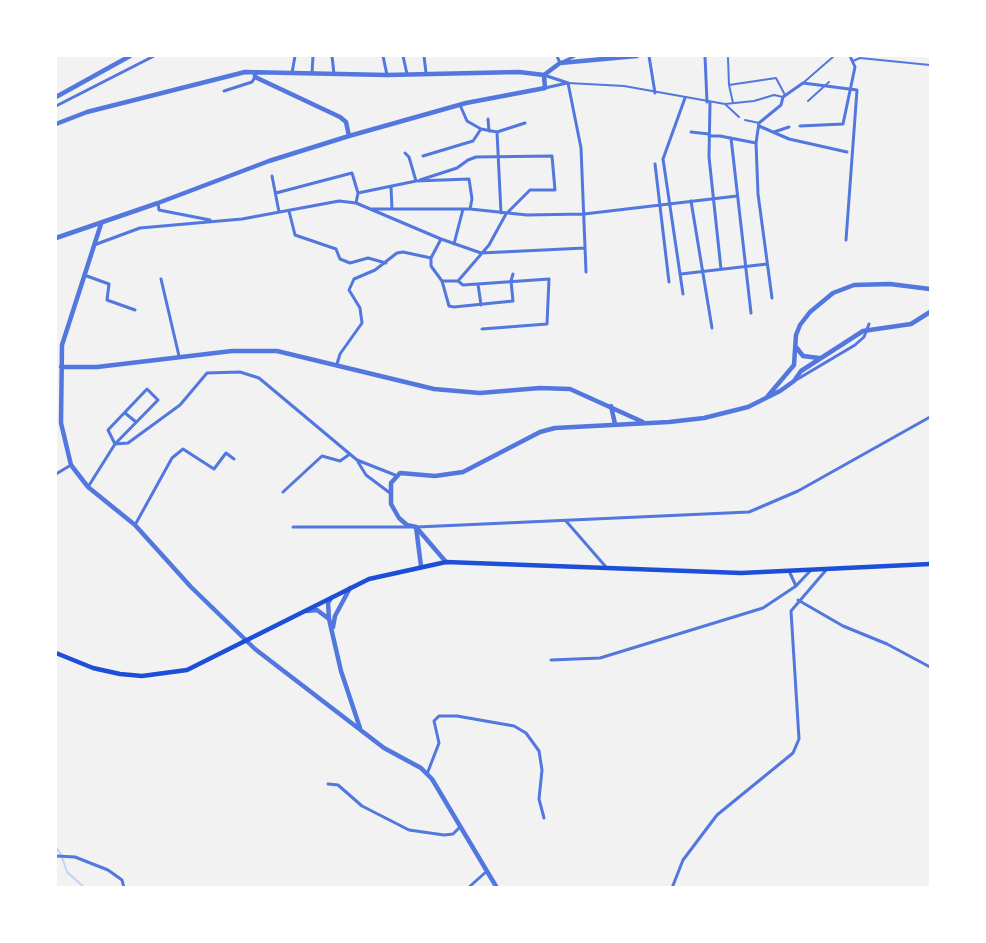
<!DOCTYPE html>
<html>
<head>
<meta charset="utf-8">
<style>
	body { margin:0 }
	#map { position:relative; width:986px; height:943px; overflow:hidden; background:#f2f2f2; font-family:"Sofia Sans Condensed",sans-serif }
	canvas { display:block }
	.frame { position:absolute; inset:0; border:57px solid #fff; pointer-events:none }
</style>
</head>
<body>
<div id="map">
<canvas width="986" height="943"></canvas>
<div class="frame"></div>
</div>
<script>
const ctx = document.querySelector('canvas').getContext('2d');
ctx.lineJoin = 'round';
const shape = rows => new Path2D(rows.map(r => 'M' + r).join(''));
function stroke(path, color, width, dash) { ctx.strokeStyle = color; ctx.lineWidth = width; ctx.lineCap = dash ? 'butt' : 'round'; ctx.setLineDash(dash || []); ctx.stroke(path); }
const stream = shape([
	[56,848,61,854,67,872,85,888]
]);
const pedestrian = shape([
	[930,56,930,65],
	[728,58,729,85,733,103],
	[853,61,860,58,930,65],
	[568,83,624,86,725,104,754,101,774,95,783,97],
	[803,83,834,56],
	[729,85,776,78,785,95],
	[808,101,829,82],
	[725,104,739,117],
	[745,120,759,123]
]);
const minor = shape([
	[332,56,334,74],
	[383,56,387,75],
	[403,56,407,74],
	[424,56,426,73],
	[557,56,560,63,575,56],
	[649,56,655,93],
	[705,56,707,102],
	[292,73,295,56],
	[312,73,313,56],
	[544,75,568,83],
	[568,83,581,148,586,272],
	[545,88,567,83],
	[224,91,252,82,255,77],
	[710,103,709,157,721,269],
	[460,105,467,121,481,129,497,132,525,123],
	[56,106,154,56],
	[488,119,489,131],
	[759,126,789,139,847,152],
	[800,126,843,124,855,67,850,56],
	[497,132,501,213],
	[691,132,709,134],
	[774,132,789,127],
	[709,136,720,136,756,143],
	[731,138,751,313],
	[405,153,409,157,416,181],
	[423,156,473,141,481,129],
	[655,164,669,282],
	[272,176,279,212],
	[420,180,457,168,468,160,476,157,552,156,555,190,530,190,506,214,489,245,458,281,442,281,431,266,431,258,441,239],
	[391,187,392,209],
	[276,193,352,173,358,193,356,203],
	[358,193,416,181,469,179,472,199,470,209],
	[691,201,712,328],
	[158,203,159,210,210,220],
	[372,209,470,209,527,215,584,214,737,196],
	[289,211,295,235,336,249,340,259,350,263,368,258,386,263],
	[454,244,463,209],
	[94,245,140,228,242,219,339,201,356,203,441,239,481,253,585,248],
	[681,274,767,264],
	[84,275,109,284,107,300,135,310],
	[161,279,179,356],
	[442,281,449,306,454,307,513,301,511,281,513,274],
	[458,281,463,285,549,279,547,324,482,329],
	[478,284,481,305],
	[683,294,663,159,685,98],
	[772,298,758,194,756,143,759,123,781,105,783,97,803,83,857,90,846,240],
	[337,364,340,354,362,323,360,308,349,290,354,279,375,270,397,253,403,252,431,258],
	[796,380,855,345,864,337,869,324],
	[125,413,136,422],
	[358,462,366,475,390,493],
	[56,474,71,465],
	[88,487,115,444,158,400,147,389,108,430,115,444,128,443,180,405,207,373,240,372,259,378,357,460,395,475],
	[283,492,322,456,340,461,350,454],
	[566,521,606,567],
	[135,525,172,458,183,449,214,469,226,453,234,459],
	[293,527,410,527],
	[417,527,749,512,798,491,930,417],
	[789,571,796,586],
	[798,600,843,626,887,644,930,667],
	[551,660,600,658,763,608,796,586,811,570],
	[427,774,439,743,434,721,439,716,457,716,514,726,526,733,539,751,542,770,539,799,544,818],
	[328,784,338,785,362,806,409,830,444,835,453,834,460,827],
	[56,856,75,857,108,870,122,880,124,888],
	[468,888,487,871],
	[672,888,683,860,717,815,793,753,799,739,791,611,827,569]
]);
const tertiary = shape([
	[255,73,255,77,340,117,346,122,349,136],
	[544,75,560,63,637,56],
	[56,97,130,56],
	[56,124,87,112,245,72,387,75,519,72,544,75],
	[101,224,62,345,61,423,71,465,88,487,135,525,191,587,255,649,384,748,421,768,432,779,497,888],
	[56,238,158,203,269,161,349,136,466,103,545,88,544,75],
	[796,347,803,356,819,358],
	[61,367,97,367,232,351,277,351,434,389,480,393,540,388,570,389,643,422],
	[767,397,794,365,796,335,800,325,810,312,833,293,854,285,890,284,930,289],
	[611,406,615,424],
	[416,527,407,525,399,518,391,504,391,483,400,473,435,476,463,472,540,432,555,428,669,422,704,418,748,407,780,391,794,381,801,371,863,331,911,324,930,312],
	[416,527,446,562],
	[416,527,421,566],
	[307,611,317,610,329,619,341,671,360,728],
	[329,618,328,603,331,598],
	[333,627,335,616,350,588]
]);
const secondary = shape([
	[56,653,93,668,120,674,142,676,187,670,369,579,446,562,741,573,930,564]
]);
stroke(stream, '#bfd3fe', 2);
stroke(pedestrian, '#5277de', 2);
stroke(minor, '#5277de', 3);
stroke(tertiary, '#5277de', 4.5);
stroke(secondary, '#1d4ed8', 4.5);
</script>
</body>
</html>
